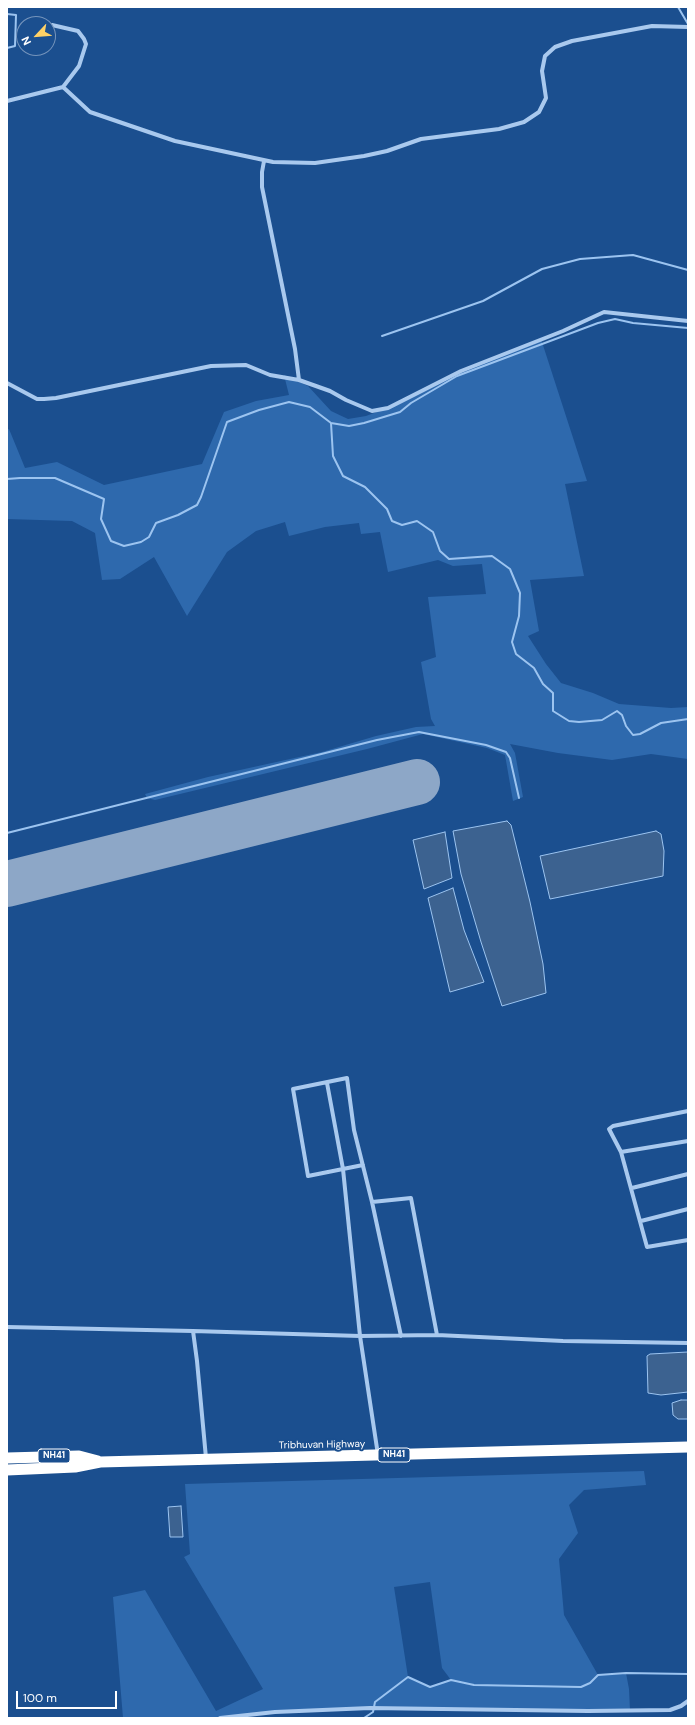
<!DOCTYPE html>
<html>
<head>
<meta charset="utf-8">
<style>
	body { margin:0 }
	#map { position:relative; width:695px; height:1725px; overflow:hidden; background:#1b4f8f; font-family:"DM Sans",sans-serif }
	canvas { display:block }
	.frame { position:absolute; inset:0; border:8px solid #fff; pointer-events:none }
	.north { position:absolute; left:16px; top:16px; width:40px; height:40px; box-sizing:border-box; background:#1b4f8f; border:1px solid #7695bc; border-radius:50%; rotate:244deg; font-size:11px; font-weight:700; line-height:16px; text-align:center; color:#fff }
	.north::after { content:''; display:block; margin:auto; width:14px; height:18px; background:#ffd166; clip-path:polygon(50% 0,100% 100%,50% 72%,0 100%) }
	.scale { position:absolute; left:16px; top:1691px; width:101px; height:18px; box-sizing:border-box; border:2px solid #fff; border-top:0; padding-left:5px; font-size:12px; line-height:14px; white-space:nowrap; color:#fff; -webkit-text-stroke:3px #1b4f8f; paint-order:stroke }
</style>
</head>
<body>
<div id="map">
<canvas width="695" height="1725"></canvas>
<div class="frame"></div>
<div class="north">N</div>
<div class="scale">100 m</div>
</div>
<script>
const ctx = document.querySelector('canvas').getContext('2d');
ctx.lineJoin = 'round';
function fill(path, color) { ctx.fillStyle = color; ctx.fill(path, 'evenodd'); }
const shape = rows => new Path2D(rows.map(r => 'M' + r).join(''));
function stroke(path, color, width, dash) { ctx.strokeStyle = color; ctx.lineWidth = width; ctx.lineCap = dash ? 'butt' : 'round'; ctx.setLineDash(dash || []); ctx.stroke(path); }
function drawText(font, color, halo, rows, align = 'center') {
  ctx.font = font + ' "DM Sans",sans-serif'; ctx.lineWidth = 4; ctx.setLineDash([]); ctx.textBaseline = 'middle'; ctx.strokeStyle = halo; ctx.fillStyle = color; for (const [text, x, y, turn = 0] of rows) {
    ctx.save(); ctx.translate(x, y); ctx.rotate((+turn || 0) * Math.PI / 180); ctx.textAlign = isNaN(turn) ? turn : align; if (halo) ctx.strokeText(text, 0, 0); ctx.fillText(text, 0, 0); ctx.restore();
  }
}
const green = shape([
	[541,339,587,481,565,484,584,576,530,580,539,631,528,636,546,664,561,683,593,693,619,704,671,708,688,707,688,759,651,754,612,760,558,753,510,744,515,753,523,797,513,801,505,755,487,748,423,734,367,749,155,800,147,798,145,794,208,777,322,752,376,736,416,727,435,726,431,719,421,662,436,657,428,597,486,594,482,564,453,566,438,560,388,572,380,532,361,534,359,523,325,527,289,536,285,522,256,531,227,552,187,616,154,557,120,579,102,580,95,533,72,521,7,519,7,430,9,429,25,468,57,462,104,485,202,464,224,412,256,401,289,395,284,375,308,386,331,411,348,419,366,416,395,405,461,371],
	[644,1471,646,1485,584,1490,569,1505,578,1533,559,1559,564,1615,598,1675,626,1673,629,1689,630,1710,370,1708,275,1712,220,1718,123,1718,113,1597,145,1590,216,1711,263,1689,184,1557,190,1554,185,1484],
	[430,1582,442,1668,451,1680,430,1687,408,1677,394,1587]
]);
const water = shape([
	[507,821,511,825,530,902,543,964,546,993,502,1006,481,942,461,874,453,831,507,821],
	[656,831,661,834,664,851,663,876,550,899,540,856,656,831],
	[445,832,452,878,424,889,413,840,445,832],
	[453,888,464,930,484,982,450,992,428,898,453,888],
	[688,1352,688,1392,661,1395,648,1393,647,1356,650,1354,688,1352],
	[681,1400,688,1400,688,1419,678,1419,673,1415,672,1403,681,1400],
	[181,1506,183,1537,170,1537,168,1507,181,1506]
]);
const stream = shape([
	[678,7,688,24],
	[7,14,16,15,15,46,7,48],
	[382,336,483,301,542,269,580,259,633,255,688,270],
	[331,423,349,426,364,423,400,412,411,403,457,376,598,323,615,319,633,323,688,328],
	[7,479,20,478,55,478,104,499,101,519,111,541,124,546,141,542,149,537,156,523,178,515,197,505,201,497,227,422,259,410,289,402,310,407,331,423,333,456,343,476,365,487,387,509,392,521,402,525,417,521,433,532,440,551,449,559,492,556,510,569,520,593,519,616,512,642,516,654,534,668,543,684,553,693,553,711,569,721,579,722,602,720,617,711,622,715,626,726,633,735,640,734,661,723,688,719],
	[7,833,377,740,419,732,486,745,506,752,510,758,519,798],
	[364,1718,373,1712,375,1702,408,1677,430,1687,451,1680,474,1685,581,1687,590,1683,598,1675,626,1673,688,1674]
]);
const runway = shape([
	[7,884,417,782]
]);
const street = shape([
	[52,25,78,31,84,39,86,44,79,66,63,87],
	[7,101,63,87,90,112,175,141,273,162,315,163,364,156,387,151,421,139,499,129,524,122,539,112,546,98,542,71,545,56,555,47,572,41,652,26,688,27],
	[264,161,262,172,262,187,295,349,299,380,330,391,346,400,372,411,388,408,461,371,563,331,604,312,688,321],
	[7,383,37,399,44,399,56,398,211,366,246,365,270,375,299,380],
	[327,1083,343,1169,360,1336,378,1455],
	[688,1111,613,1126,609,1129,621,1152,647,1247,688,1240],
	[621,1152,688,1141],
	[363,1165,308,1176,293,1089,347,1078,354,1130,372,1202,401,1336],
	[632,1188,688,1174],
	[372,1202,411,1198,437,1335],
	[641,1221,688,1209],
	[7,1327,193,1331,197,1361,206,1458],
	[193,1331,360,1336,437,1335,563,1341,688,1343],
	[220,1718,275,1712,370,1708,588,1711,670,1710,681,1706,688,1701]
]);
const highway = shape([
	[7,1458,79,1456,98,1461],
	[7,1470,75,1467,100,1462,688,1447]
]);
const shields = [
	[394,1455,32],
	[54,1456,32]
];
const shieldNames = [
	["NH41",394,1455],
	["NH41",54,1456]
];
const streetNames = [
	["Tribhuvan Highway",322,1445,-1]
];
fill(green, '#2e69ad');
fill(water, '#3c6290');
stroke(water, '#9cc4f0', 1);
stroke(stream, '#9cc4f0', 2);
stroke(runway, '#8da7c7', 46);
stroke(street, '#a9c9ee', 4);
stroke(highway, '#fff', 11);
for (const [x, y, w] of shields) { const box = new Path2D(); box.roundRect(x - w / 2, y - 7, w, 14, 3); ctx.fillStyle = '#1b4f8f'; ctx.fill(box); stroke(box, '#fff', 1); }
drawText('bold 9px', '#fff', null, shieldNames);
drawText('10px', '#fff', '#1b4f8f', streetNames);
</script>
</body>
</html>
